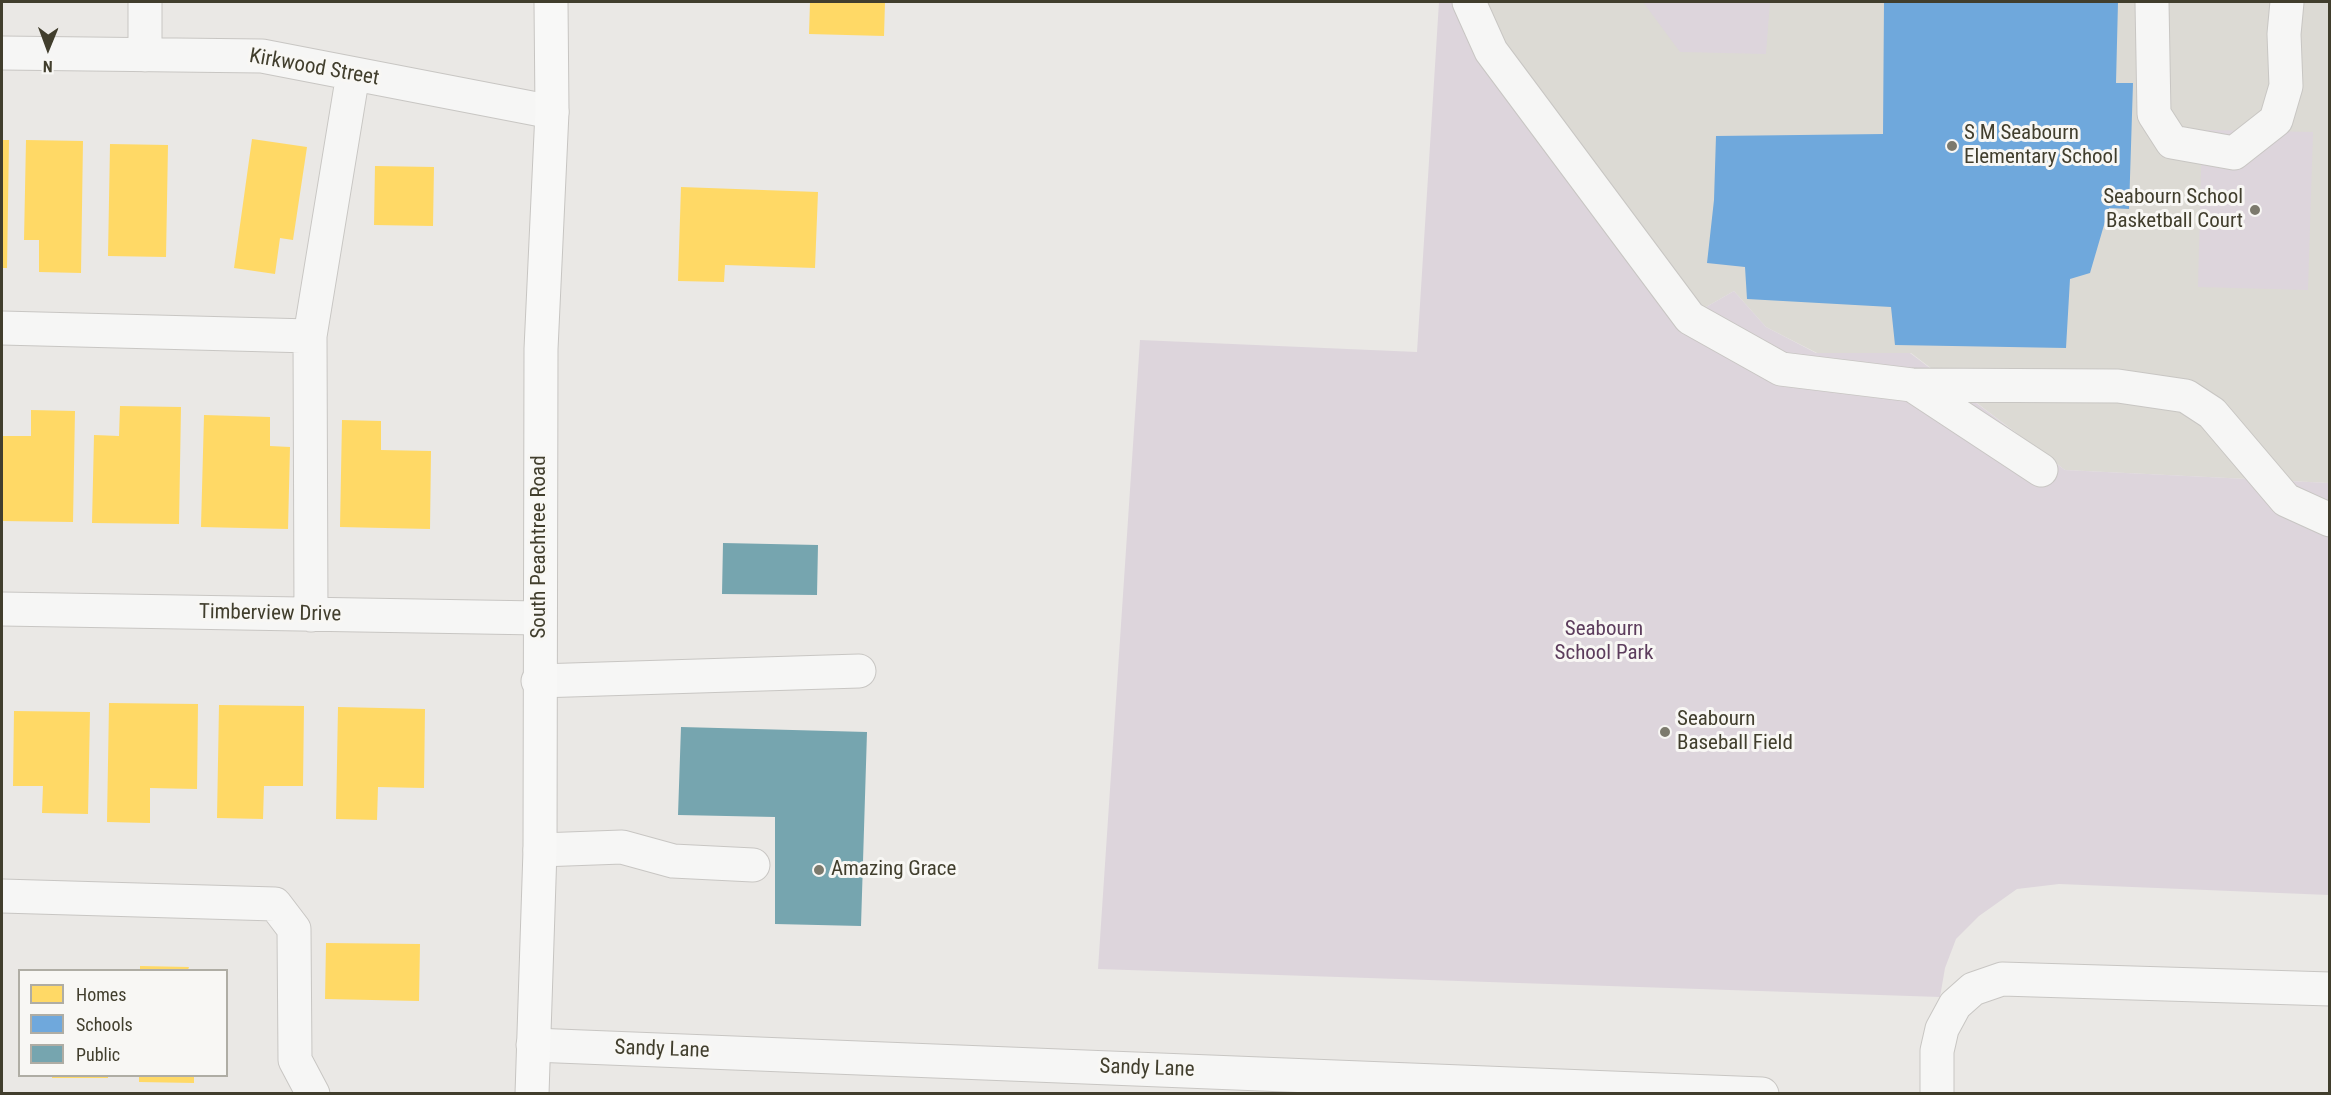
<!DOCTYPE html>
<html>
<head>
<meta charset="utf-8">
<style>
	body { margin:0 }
	#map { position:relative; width:2331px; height:1095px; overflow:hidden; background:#eae8e5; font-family:"Roboto Condensed",sans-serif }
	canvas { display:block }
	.frame { position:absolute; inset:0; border:3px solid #413e2d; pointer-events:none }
	.legend { position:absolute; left:18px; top:969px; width:210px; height:108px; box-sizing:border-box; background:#f8f7f4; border:2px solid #afada4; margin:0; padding:8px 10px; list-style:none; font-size:18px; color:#413e2d }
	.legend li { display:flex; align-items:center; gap:12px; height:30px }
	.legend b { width:30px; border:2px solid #afada4 }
	.north { position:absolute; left:18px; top:18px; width:60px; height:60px; -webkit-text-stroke:4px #f8f7f4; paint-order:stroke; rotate:181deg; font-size:16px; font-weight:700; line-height:24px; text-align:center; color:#413e2d }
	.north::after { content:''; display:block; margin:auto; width:21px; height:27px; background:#413e2d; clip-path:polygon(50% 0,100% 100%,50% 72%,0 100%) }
</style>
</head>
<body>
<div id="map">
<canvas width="2331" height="1095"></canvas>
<div class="frame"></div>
<ul class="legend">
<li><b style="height:16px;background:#ffd966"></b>Homes</li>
<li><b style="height:16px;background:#6fa8dc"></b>Schools</li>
<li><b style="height:16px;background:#76a5af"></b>Public</li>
</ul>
<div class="north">N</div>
</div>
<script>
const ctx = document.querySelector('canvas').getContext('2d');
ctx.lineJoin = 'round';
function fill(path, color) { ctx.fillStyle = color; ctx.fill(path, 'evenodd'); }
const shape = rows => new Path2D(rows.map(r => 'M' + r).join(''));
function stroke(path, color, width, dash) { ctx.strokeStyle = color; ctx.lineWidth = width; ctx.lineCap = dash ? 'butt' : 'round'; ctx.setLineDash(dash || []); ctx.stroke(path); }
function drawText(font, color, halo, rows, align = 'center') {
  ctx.font = font + ' "Roboto Condensed",sans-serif'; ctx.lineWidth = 6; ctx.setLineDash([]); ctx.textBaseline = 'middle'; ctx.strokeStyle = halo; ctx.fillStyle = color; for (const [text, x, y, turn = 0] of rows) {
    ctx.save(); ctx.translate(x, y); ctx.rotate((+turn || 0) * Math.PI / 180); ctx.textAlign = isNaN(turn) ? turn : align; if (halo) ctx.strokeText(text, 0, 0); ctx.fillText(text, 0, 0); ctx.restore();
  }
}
const built = shape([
	[1466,2,2329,2,2329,483,2065,470,1911,353,1817,353,1766,327,1734,291,1699,311]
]);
const green = shape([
	[1439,2,1466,2,1699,311,1734,291,1766,327,1816,353,1910,353,2065,470,2329,483,2329,895,2059,884,2017,889,1979,916,1956,939,1945,968,1940,997,1098,969,1140,340,1417,352],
	[1643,2,1770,2,1766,54,1680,52],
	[2202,130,2313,132,2308,290,2198,287]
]);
const homes = shape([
	[810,2,885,2,884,36,809,34],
	[252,139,307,147,293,240,280,238,275,274,234,268],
	[2,140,9,140,7,268,2,268],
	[26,140,83,141,81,273,39,272,39,240,24,240],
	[110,144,168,145,166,257,108,256],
	[375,166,434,167,433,226,374,225],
	[681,187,818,192,815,268,725,265,724,282,678,281],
	[120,406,181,407,179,524,92,523,94,435,119,436],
	[31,410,75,411,73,522,2,521,2,436,31,436],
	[204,415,270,417,270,446,290,447,288,529,201,527],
	[342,420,381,421,381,450,431,451,430,529,340,527],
	[109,703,198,704,197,789,150,788,150,823,107,822],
	[219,705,304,706,303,786,264,786,263,819,217,818],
	[338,707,425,709,424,788,378,787,377,820,336,819],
	[14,711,90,712,88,814,42,813,43,786,13,786],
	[326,943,420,944,419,1001,325,999],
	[140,966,189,967,188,970,140,970],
	[52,1076,108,1076,108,1078,52,1078],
	[139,1076,194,1076,194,1083,139,1082]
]);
const schools = shape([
	[1884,2,2118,2,2116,83,2133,83,2129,209,2109,208,2090,273,2070,279,2066,348,1895,345,1891,307,1747,299,1745,267,1707,263,1714,200,1716,136,1883,134]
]);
const public = shape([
	[723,543,818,545,817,595,722,594],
	[681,727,867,732,861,926,775,924,775,817,678,815]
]);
const minor = shape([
	[145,2,145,55],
	[1469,2,1491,51,1690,318,1781,369,1912,385,2118,386,2186,396,2212,413,2286,500,2330,520],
	[2152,2,2154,114,2172,142,2234,153,2276,120,2286,86,2284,34,2287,2],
	[2,53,262,56,552,112],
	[2,328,310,336,353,74],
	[310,336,311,615],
	[1912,385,2041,470],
	[2,609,539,618],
	[538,681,859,671],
	[540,850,622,847,673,861,753,865],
	[2,896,275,904,294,929,295,1060,313,1094],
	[533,1045,1762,1094],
	[1937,1094,1937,1051,1942,1029,1955,1005,1973,989,2002,979,2330,989]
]);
const major = shape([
	[532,1094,540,850,541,349,552,112,551,2]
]);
const markers = [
	[1952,146,6,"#7c7a6d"],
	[2255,210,6,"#7c7a6d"],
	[1665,732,6,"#7c7a6d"],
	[819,870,6,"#7c7a6d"]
];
const streetNames = [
	["Kirkwood Street",314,68,10],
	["South Peachtree Road",540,547,-90],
	["Timberview Drive",270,614,1],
	["Sandy Lane",662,1050,2],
	["Sandy Lane",1147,1069,2]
];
const poiNames = [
	["S M Seabourn",1964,134],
	["Elementary School",1964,158],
	["Seabourn School",2243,198,"right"],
	["Basketball Court",2243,222,"right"],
	["Seabourn",1677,720],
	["Baseball Field",1677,744],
	["Amazing Grace",831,870]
];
const parkNames = [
	["Seabourn",1604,630],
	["School Park",1604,654]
];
fill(built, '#dcdad4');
fill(green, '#ddd5dc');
fill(homes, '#ffd966');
fill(schools, '#6fa8dc');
fill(public, '#76a5af');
stroke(minor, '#c8c6c3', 35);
stroke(major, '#c7c5c2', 35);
stroke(minor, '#f6f6f5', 33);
stroke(major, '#f8f8f7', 33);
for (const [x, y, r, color] of markers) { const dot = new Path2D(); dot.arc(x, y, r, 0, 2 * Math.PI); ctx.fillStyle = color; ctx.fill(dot); stroke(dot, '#f8f7f4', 2); }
drawText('21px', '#413e2d', '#f8f7f4', streetNames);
drawText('21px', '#413e2d', '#f8f7f4', poiNames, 'left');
drawText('21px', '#5c3c5c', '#f8f7f4', parkNames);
</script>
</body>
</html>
